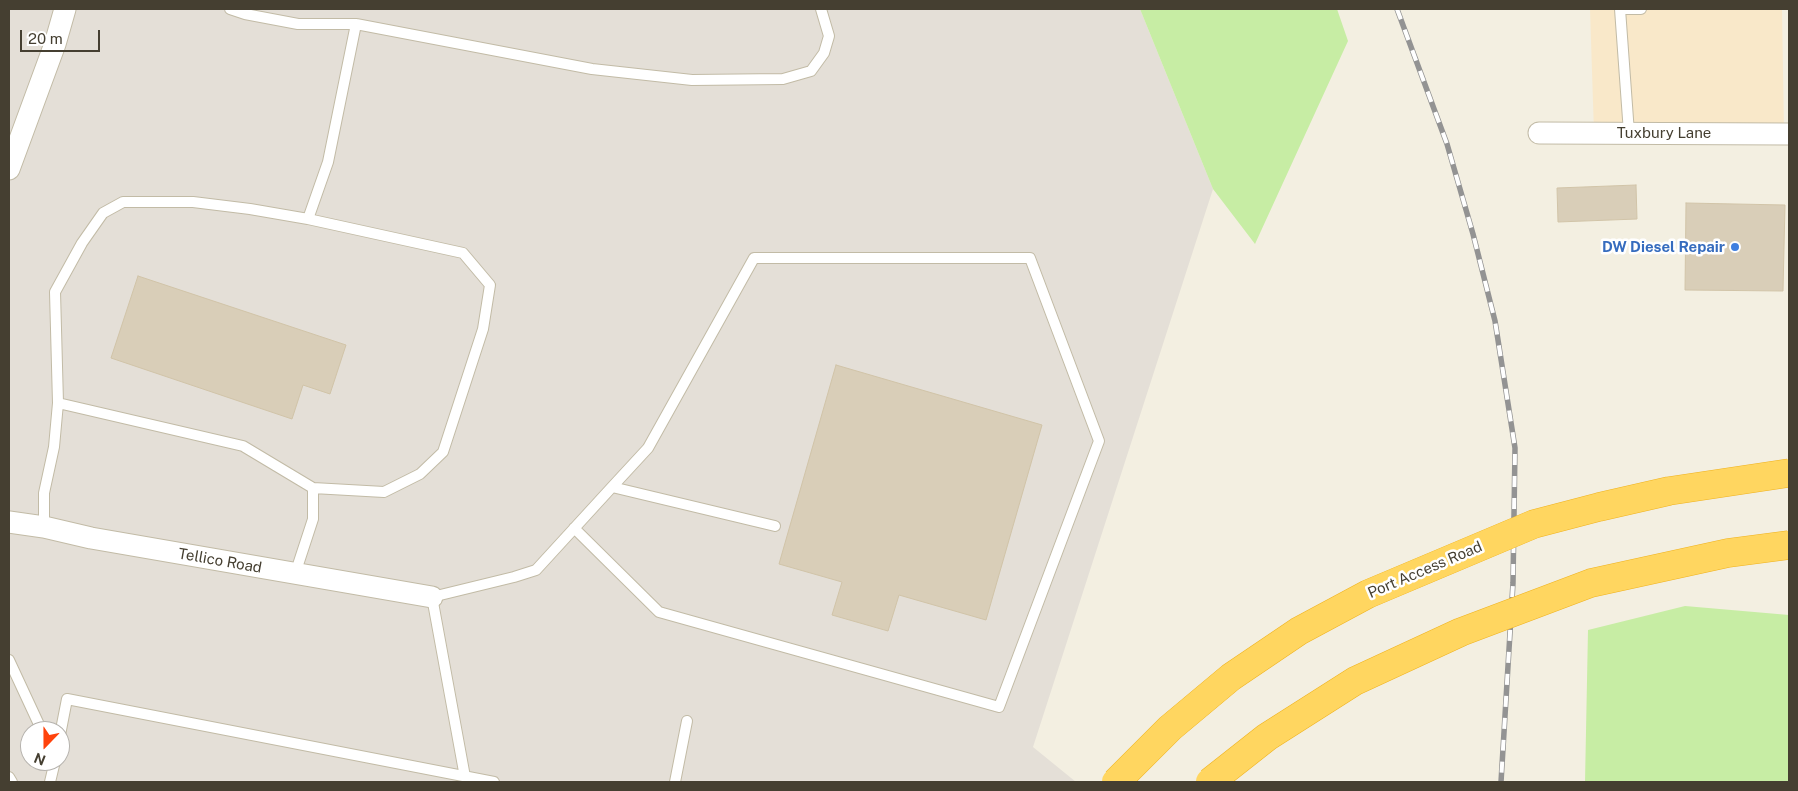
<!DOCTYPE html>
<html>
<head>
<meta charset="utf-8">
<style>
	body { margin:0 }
	#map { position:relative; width:1798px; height:791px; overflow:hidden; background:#f3efe1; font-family:"Public Sans",sans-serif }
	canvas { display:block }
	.frame { position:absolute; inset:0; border:10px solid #453f31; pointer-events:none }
	.north { position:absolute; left:20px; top:721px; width:50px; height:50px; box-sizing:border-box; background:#fff; border:1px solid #b5b2ad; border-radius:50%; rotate:202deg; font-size:14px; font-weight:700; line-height:20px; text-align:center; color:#453f31 }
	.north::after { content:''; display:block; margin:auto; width:18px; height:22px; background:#ff430c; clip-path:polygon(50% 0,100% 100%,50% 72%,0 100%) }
	.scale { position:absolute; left:20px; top:30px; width:80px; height:22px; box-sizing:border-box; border:2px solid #453f31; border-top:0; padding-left:6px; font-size:15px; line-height:18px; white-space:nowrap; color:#453f31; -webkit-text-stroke:4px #fff; paint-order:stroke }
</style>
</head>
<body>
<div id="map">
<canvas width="1798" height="791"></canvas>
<div class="frame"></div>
<div class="north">N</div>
<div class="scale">20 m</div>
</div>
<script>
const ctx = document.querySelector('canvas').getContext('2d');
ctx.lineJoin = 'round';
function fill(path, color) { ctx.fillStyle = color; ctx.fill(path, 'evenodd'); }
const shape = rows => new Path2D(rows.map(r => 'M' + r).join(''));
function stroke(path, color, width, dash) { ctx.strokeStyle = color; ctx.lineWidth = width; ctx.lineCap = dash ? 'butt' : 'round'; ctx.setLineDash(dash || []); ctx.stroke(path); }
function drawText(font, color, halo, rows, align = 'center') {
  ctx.font = font + ' "Public Sans",sans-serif'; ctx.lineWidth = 5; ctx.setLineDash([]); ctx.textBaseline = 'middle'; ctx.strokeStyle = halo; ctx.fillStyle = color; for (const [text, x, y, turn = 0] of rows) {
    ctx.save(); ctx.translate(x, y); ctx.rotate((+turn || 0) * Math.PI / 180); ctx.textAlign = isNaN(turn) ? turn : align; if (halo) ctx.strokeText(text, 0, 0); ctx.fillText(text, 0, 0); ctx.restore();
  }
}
const commercial = shape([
	[1590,9,1782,9,1784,134,1594,133]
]);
const industrial = shape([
	[9,9,1140,9,1213,189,1033,747,1076,782,9,782],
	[30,731,60,731,60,761,30,761]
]);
const green = shape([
	[1140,9,1337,9,1348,41,1255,244,1213,189],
	[1685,606,1789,615,1789,782,1585,782,1588,630]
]);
const building = shape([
	[1636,185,1637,219,1558,222,1557,188,1636,185],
	[1686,203,1785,205,1783,291,1685,290,1686,203],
	[138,276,346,345,330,394,303,385,292,419,111,358,138,276],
	[836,365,1042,425,986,620,899,595,888,631,832,615,842,582,779,564,836,365]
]);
const service = shape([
	[230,9,245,14,298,24,356,24,592,69,692,80,783,79,811,71,824,53,829,36,821,9],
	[1629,133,1620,9,1641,9],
	[308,219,463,253,490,285,483,329,443,452,420,474,384,492,313,488],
	[58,403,55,292,82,243,103,213,123,202,193,202,250,209,308,219,328,162,356,24],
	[612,487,775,526],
	[44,527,44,493,54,447,58,403,243,446,313,488,313,519,295,574],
	[9,660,42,731],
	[60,735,67,699,494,782],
	[9,777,12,782],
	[465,777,432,597,514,577,536,570,612,487,648,448,754,258,1030,258,1099,441,999,707,659,612,574,528],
	[50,782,55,761],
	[675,782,687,721]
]);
const minor = shape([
	[1539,133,1789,134],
	[9,169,55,44,65,9],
	[9,522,44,527,91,538,432,597]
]);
const rail = shape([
	[1397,9,1447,144,1473,234,1495,321,1515,448,1513,583,1501,782]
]);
const motorwayBridge = shape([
	[1116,782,1170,728,1231,677,1299,631,1368,594,1534,524,1599,507,1669,491,1789,473],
	[1210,782,1267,737,1355,681,1461,632,1591,583,1728,553,1789,545]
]);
const markers = [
	[1735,247,5,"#3f7fe0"]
];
const streetNames = [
	["Tuxbury Lane",1664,133],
	["Tellico Road",220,561,10],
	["Port Access Road",1425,570,-23]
];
const shopNames = [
	["DW Diesel Repair",1725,247]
];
fill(commercial, '#f9e8c9');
fill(industrial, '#e4dfd7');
fill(green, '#c7eda4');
fill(building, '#d9ceb8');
stroke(building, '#d1c4a8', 1);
stroke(service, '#c2bba6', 12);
stroke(minor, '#c2bba6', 23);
stroke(service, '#fff', 10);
stroke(minor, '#fff', 21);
stroke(rail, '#939393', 5.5);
stroke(rail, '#fff', 4, [11]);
stroke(motorwayBridge, '#efb21f', 29, []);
stroke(motorwayBridge, '#ffd660', 28);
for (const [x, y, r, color] of markers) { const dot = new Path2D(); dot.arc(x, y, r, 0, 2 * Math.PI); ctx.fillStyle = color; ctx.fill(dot); stroke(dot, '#fff', 2); }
drawText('15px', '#453f31', '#fff', streetNames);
drawText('bold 15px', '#366cbe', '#fff', shopNames, 'right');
</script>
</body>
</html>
